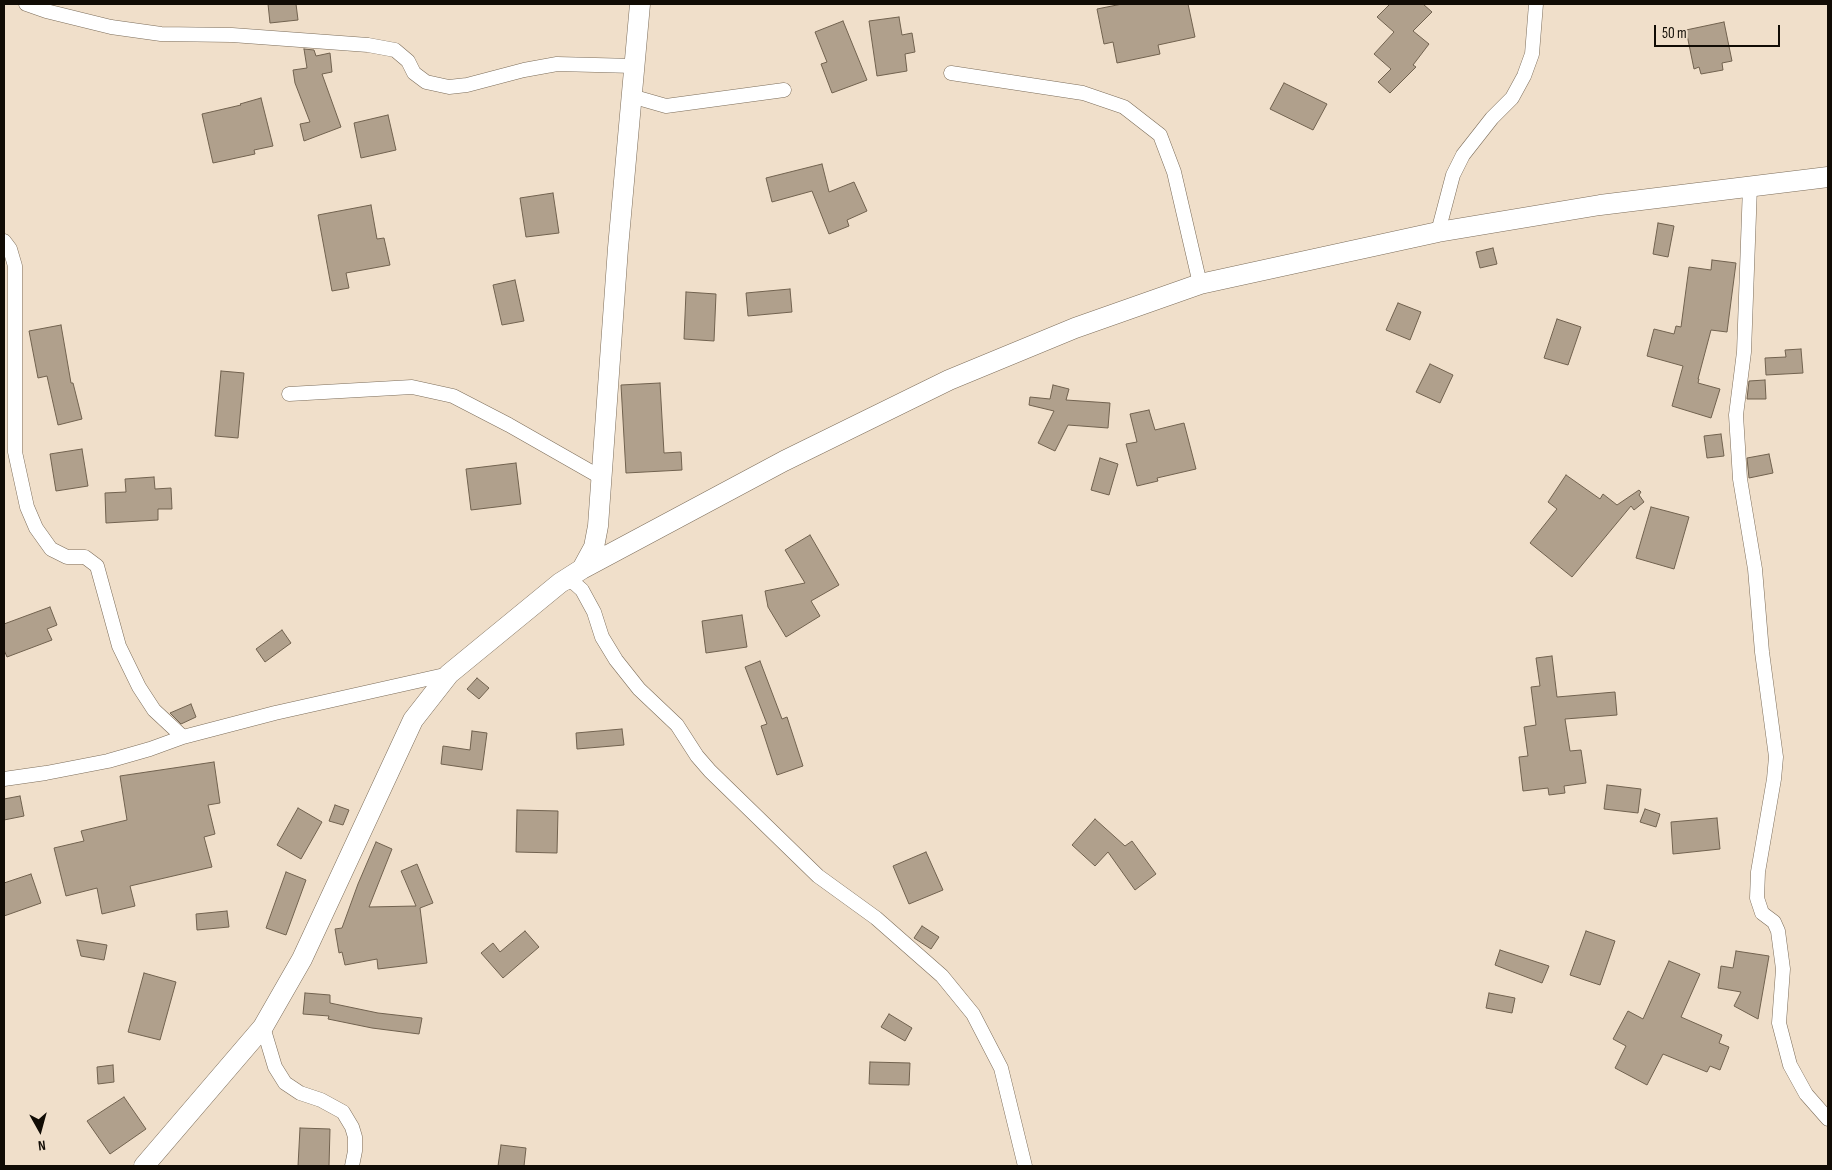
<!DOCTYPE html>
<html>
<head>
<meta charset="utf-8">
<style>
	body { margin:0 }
	#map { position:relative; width:1832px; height:1170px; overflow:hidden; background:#f0dfca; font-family:"Sofia Sans Condensed",sans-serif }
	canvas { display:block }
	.frame { position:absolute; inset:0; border:5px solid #110c05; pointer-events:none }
	.north { position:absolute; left:15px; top:1105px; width:50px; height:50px; -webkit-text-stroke:4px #f0dfca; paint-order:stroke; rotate:173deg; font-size:14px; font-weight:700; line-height:20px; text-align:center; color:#110c05 }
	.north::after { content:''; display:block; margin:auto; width:18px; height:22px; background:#110c05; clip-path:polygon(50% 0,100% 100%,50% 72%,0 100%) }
	.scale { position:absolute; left:1654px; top:25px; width:126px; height:22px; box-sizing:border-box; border:2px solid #110c05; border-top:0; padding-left:6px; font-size:15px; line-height:18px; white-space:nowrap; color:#110c05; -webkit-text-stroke:4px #f0dfca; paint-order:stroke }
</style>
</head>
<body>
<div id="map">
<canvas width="1832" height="1170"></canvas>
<div class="frame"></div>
<div class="north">N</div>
<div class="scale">50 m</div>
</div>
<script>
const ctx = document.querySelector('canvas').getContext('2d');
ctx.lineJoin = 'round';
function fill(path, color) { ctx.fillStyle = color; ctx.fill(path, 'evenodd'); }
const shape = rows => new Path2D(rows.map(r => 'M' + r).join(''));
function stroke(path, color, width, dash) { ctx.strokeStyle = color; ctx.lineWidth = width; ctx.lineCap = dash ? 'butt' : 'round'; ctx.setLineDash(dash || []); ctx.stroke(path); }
const building = shape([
	[268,4,296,4,298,20,270,23,268,4],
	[1122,4,1188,4,1195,37,1158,45,1160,54,1117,63,1113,42,1104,44,1097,9,1122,4],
	[1390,4,1423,4,1432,12,1413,31,1429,44,1413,65,1416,67,1390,93,1378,82,1391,69,1374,54,1394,32,1377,17,1390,4],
	[899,17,902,35,912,33,915,52,905,54,907,71,877,76,869,21,899,17],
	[843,21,867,80,832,93,821,64,827,62,815,32,843,21],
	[1724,22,1732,61,1722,63,1723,70,1701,74,1699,67,1694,69,1686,30,1724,22],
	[304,49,314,50,316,56,330,53,332,72,322,74,341,127,304,141,300,124,310,122,295,83,293,70,307,68,304,49],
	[1284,83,1327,104,1313,130,1270,109,1284,83],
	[261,98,273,146,254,150,255,154,213,163,202,114,241,105,240,104,261,98],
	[388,115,396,150,361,158,354,123,388,115],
	[822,164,829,192,854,182,867,211,847,220,849,226,829,234,812,191,772,202,766,178,822,164],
	[553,193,559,233,526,237,520,198,553,193],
	[371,205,377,239,384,238,390,265,346,273,349,288,332,291,318,215,371,205],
	[1658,223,1674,226,1668,257,1653,254,1658,223],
	[1493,248,1497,264,1480,268,1476,252,1493,248],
	[1712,260,1736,263,1727,332,1711,330,1698,379,1699,379,1698,383,1720,389,1711,418,1672,406,1683,366,1647,356,1654,329,1674,334,1676,326,1681,327,1689,267,1711,270,1712,260],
	[515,280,524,321,502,325,493,285,515,280],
	[790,289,792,312,748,316,746,293,790,289],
	[686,292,716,294,714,341,684,339,686,292],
	[1398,303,1421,312,1410,340,1386,330,1398,303],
	[1557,319,1581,327,1568,365,1544,358,1557,319],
	[61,325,71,383,73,383,82,419,58,425,47,376,38,378,29,331,61,325],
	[1801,349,1803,373,1766,375,1765,358,1786,357,1785,350,1801,349],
	[1430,364,1453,375,1440,403,1416,392,1430,364],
	[221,371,244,373,238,438,215,436,221,371],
	[1765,380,1766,399,1747,399,1749,381,1765,380],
	[660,383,664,453,681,452,682,470,626,473,621,385,660,383],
	[1053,385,1069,389,1066,400,1110,403,1108,428,1068,425,1055,451,1038,443,1054,411,1029,405,1030,397,1050,399,1053,385],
	[1149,410,1155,430,1184,423,1196,469,1157,478,1158,481,1137,486,1126,444,1137,442,1130,414,1149,410],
	[1721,434,1724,456,1707,458,1704,436,1721,434],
	[82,449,88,486,56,491,50,454,82,449],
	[1769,454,1773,473,1749,478,1747,458,1769,454],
	[1100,458,1118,464,1109,495,1091,490,1100,458],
	[516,463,521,504,471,510,466,469,516,463],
	[1566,475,1600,499,1603,494,1617,505,1639,490,1641,492,1639,495,1644,502,1634,510,1631,506,1572,577,1530,543,1557,509,1548,502,1566,475],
	[154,477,155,489,171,488,172,509,158,509,158,520,106,523,105,493,126,492,125,479,154,477],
	[1651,507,1689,517,1674,569,1636,558,1651,507],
	[810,535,839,585,811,601,820,616,786,637,768,607,765,591,805,583,785,550,810,535],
	[50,607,57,625,47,629,52,640,7,657,4,650,4,624,50,607],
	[742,615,747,647,706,653,702,621,742,615],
	[282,630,291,643,265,662,256,649,282,630],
	[1552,656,1557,697,1615,692,1617,715,1565,719,1570,751,1581,750,1586,783,1564,786,1565,793,1549,795,1548,788,1523,791,1519,757,1528,756,1524,727,1536,725,1531,687,1540,686,1536,658,1552,656],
	[760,661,782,719,787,717,803,766,777,775,761,726,767,724,745,667,760,661],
	[477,678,489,688,479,699,467,689,477,678],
	[191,704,196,717,181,724,170,713,191,704],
	[622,729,624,745,577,749,576,733,622,729],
	[472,731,487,733,482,770,441,764,443,746,470,750,472,731],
	[214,762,220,803,208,805,215,834,204,837,212,867,130,886,135,906,102,914,97,888,66,896,54,848,84,841,81,831,127,820,120,776,214,762],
	[1607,785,1641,789,1638,813,1604,809,1607,785],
	[20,796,24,816,4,820,4,799,20,796],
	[335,805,349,810,343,825,329,821,335,805],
	[298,808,322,822,301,859,277,845,298,808],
	[1645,809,1660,814,1656,827,1640,822,1645,809],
	[517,810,558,811,557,853,516,852,517,810],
	[1717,818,1720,849,1673,854,1671,822,1717,818],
	[1095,819,1125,846,1132,841,1156,874,1135,890,1108,852,1095,866,1072,845,1095,819],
	[376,842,392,849,369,907,416,906,401,871,417,864,433,903,420,908,427,963,378,969,377,959,345,965,342,952,339,953,335,929,342,928,358,884,376,842],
	[926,852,943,890,909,904,893,866,926,852],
	[286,872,306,880,286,935,266,928,286,872],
	[31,874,41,903,4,916,4,883,31,874],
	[227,911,229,927,197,930,196,914,227,911],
	[922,926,939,937,931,949,914,938,922,926],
	[525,931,539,947,503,978,481,953,493,943,500,952,525,931],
	[1586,931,1615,941,1600,985,1570,975,1586,931],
	[77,940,107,945,104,960,81,956,77,940],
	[1500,950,1549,966,1542,983,1495,965,1500,950],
	[1736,951,1769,956,1758,1019,1734,1006,1741,992,1718,988,1721,966,1733,968,1736,951],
	[1669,961,1700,974,1681,1017,1722,1035,1719,1043,1729,1047,1720,1070,1710,1066,1707,1072,1663,1054,1647,1085,1615,1068,1626,1046,1613,1039,1628,1011,1643,1019,1669,961],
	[144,973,176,982,160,1040,128,1032,144,973],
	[305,993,330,995,330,1003,378,1013,422,1018,419,1034,372,1028,328,1019,329,1016,303,1014,305,993],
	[1489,993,1515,998,1512,1013,1486,1008,1489,993],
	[889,1014,912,1028,905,1041,881,1027,889,1014],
	[870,1062,910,1063,909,1085,869,1084,870,1062],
	[113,1065,114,1082,98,1084,97,1067,113,1065],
	[124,1097,146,1129,110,1154,87,1121,124,1097],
	[300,1128,330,1129,329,1166,298,1166,300,1128],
	[501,1145,526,1148,524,1166,498,1166,501,1145]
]);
const street = shape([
	[26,4,46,11,111,27,161,34,232,35,368,45,395,50,408,61,414,73,426,82,449,87,467,85,524,70,557,64,634,66],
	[951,73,1083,93,1124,107,1160,135,1174,172,1200,284],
	[631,96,666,106,784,90],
	[1750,186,1744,352,1736,415,1740,479,1755,569,1762,652,1776,757,1774,779,1758,872,1757,898,1762,913,1774,922,1778,931,1783,969,1779,1023,1790,1065,1806,1094,1828,1119],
	[1438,232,1453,175,1463,155,1492,118,1512,98,1524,76,1532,54,1536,4],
	[4,241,10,249,15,266,15,452,27,507,36,528,51,549,67,557,85,557,97,566,119,646,139,687,154,710,183,737],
	[289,394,412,387,453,396,509,425,602,478],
	[560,583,573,582,582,590,594,612,602,637,616,660,639,689,677,725,697,756,710,771,818,876,876,918,942,976,973,1014,1001,1068,1025,1166],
	[4,779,46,773,108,761,150,749,183,737,275,713,449,674],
	[263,1027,275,1067,285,1083,300,1093,321,1100,343,1112,352,1127,355,1137,355,1151,352,1166]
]);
const secondary = shape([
	[582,569,784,461,949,380,1075,328,1200,284,1438,232,1600,205,1828,177],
	[144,1166,263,1027,302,959,413,720,449,674,560,583,582,569,594,547,598,526,618,248,640,4]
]);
fill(building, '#b0a08c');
stroke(building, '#71624f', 1);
stroke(street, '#7c6d5a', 15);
stroke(secondary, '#7c6d5a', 21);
stroke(street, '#fff', 14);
stroke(secondary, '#fff', 20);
</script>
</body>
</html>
